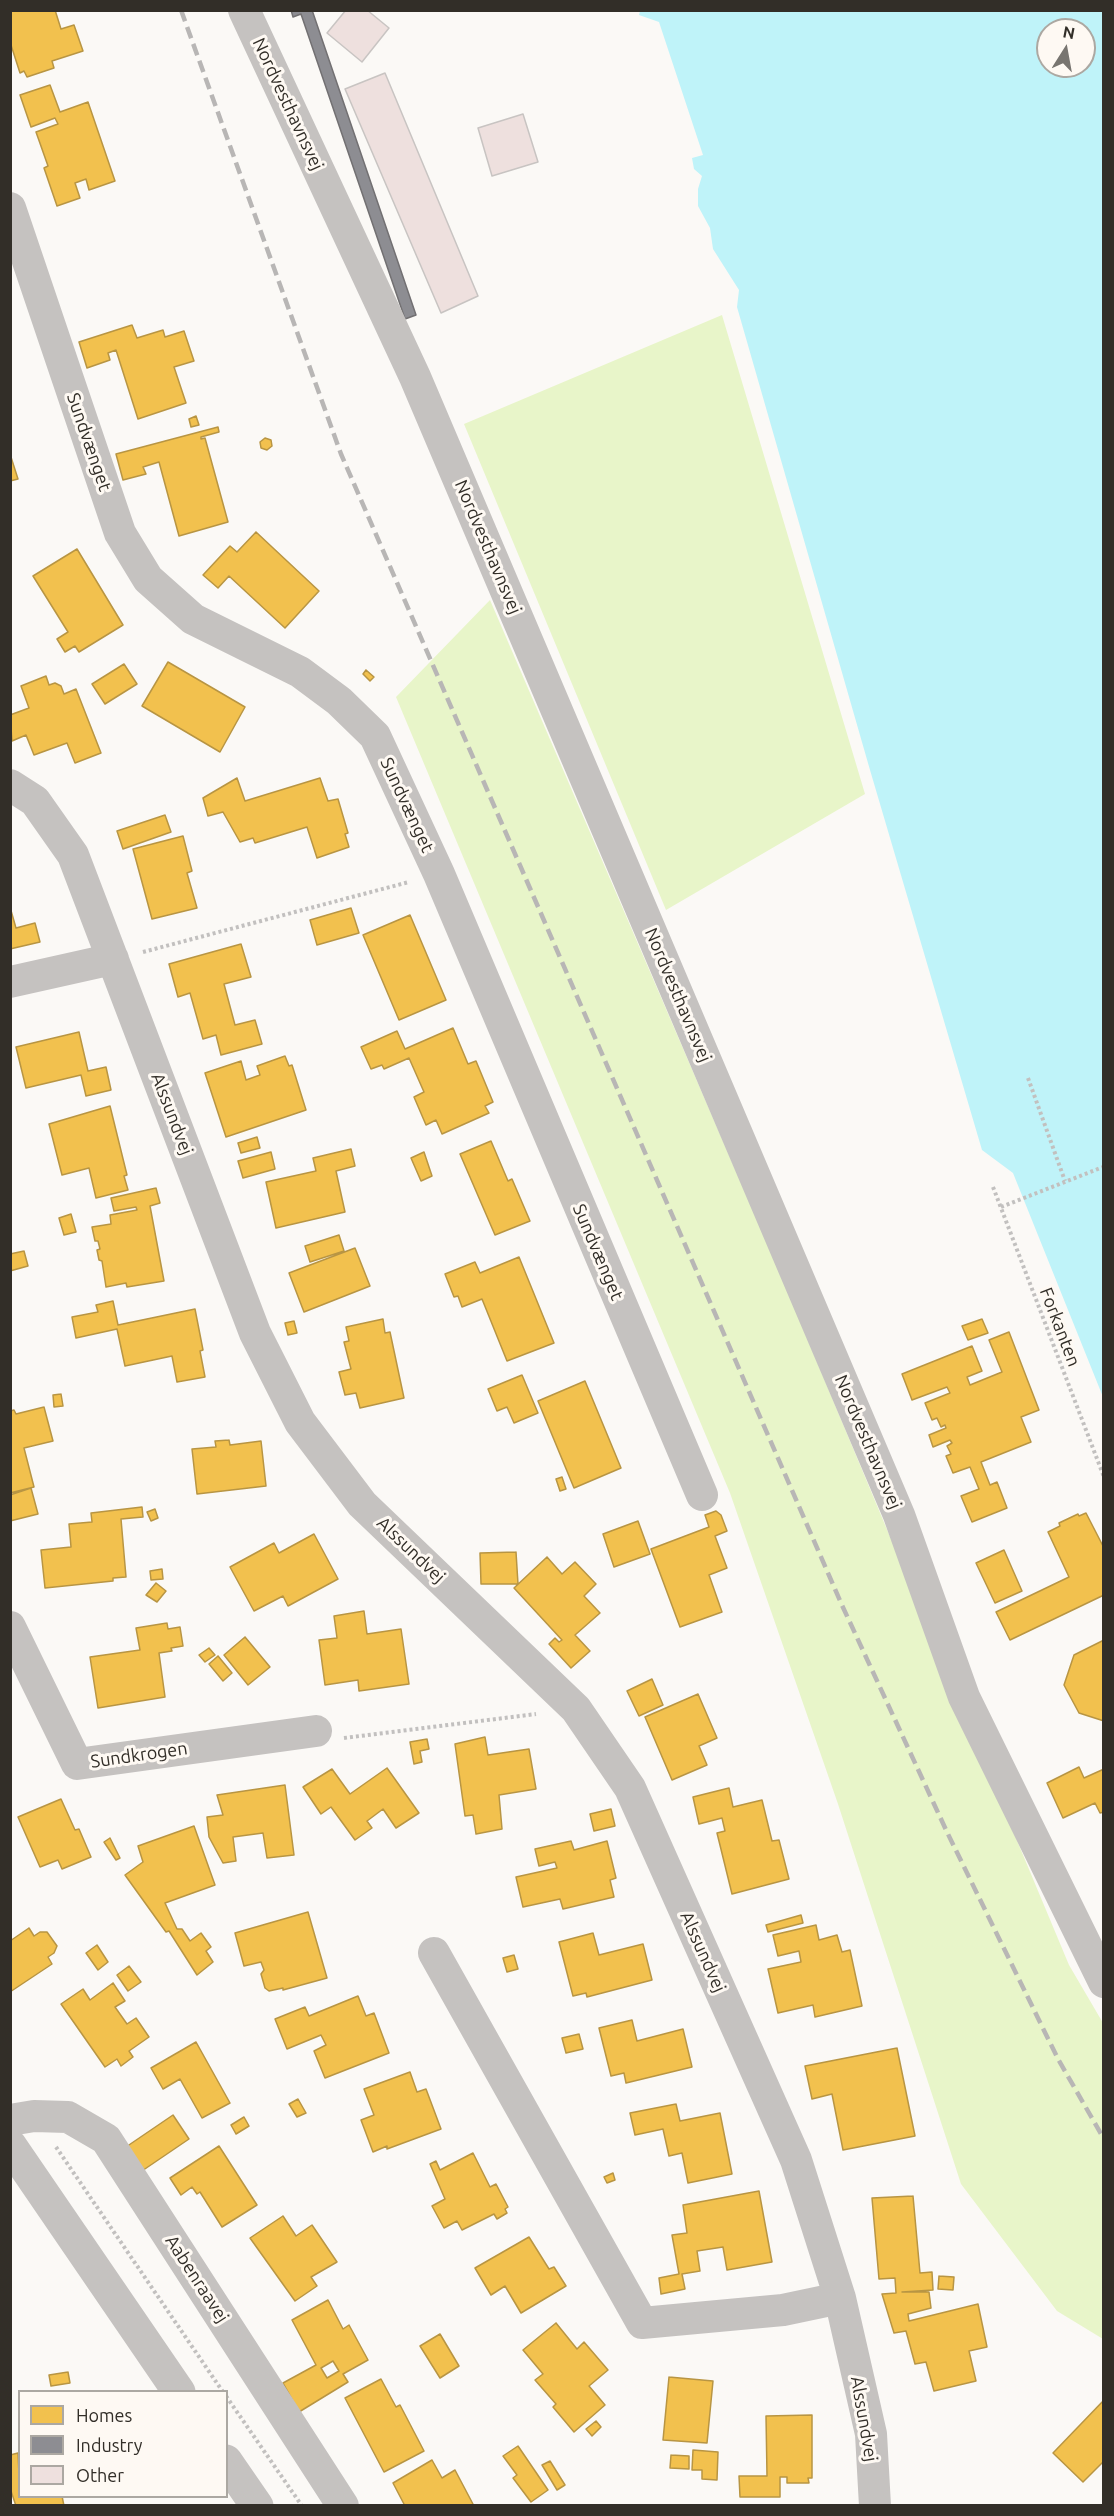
<!DOCTYPE html>
<html>
<head>
<meta charset="utf-8">
<style>
	body { margin:0 }
	#map { position:relative; width:1114px; height:2516px; overflow:hidden; background:#fbf9f6; font-family:Ubuntu,sans-serif }
	canvas { display:block }
	.frame { position:absolute; inset:0; border:12px solid #322e28; pointer-events:none }
	.legend { position:absolute; left:18px; top:2390px; width:210px; height:108px; box-sizing:border-box; background:#fef9f3; border:2px solid #aca8a2; margin:0; padding:8px 10px; list-style:none; font-size:18px; color:#322e28 }
	.legend li { display:flex; align-items:center; gap:12px; height:30px }
	.legend b { width:30px; border:2px solid #aca8a2 }
	.north { position:absolute; left:1036px; top:18px; width:60px; height:60px; box-sizing:border-box; background:#fef9f3; border:2px solid #aca8a2; border-radius:50%; rotate:11deg; font-size:16px; font-weight:700; line-height:24px; text-align:center; color:#322e28 }
	.north::after { content:''; display:block; margin:auto; width:21px; height:27px; background:#787570; clip-path:polygon(50% 0,100% 100%,50% 72%,0 100%) }
</style>
</head>
<body>
<div id="map">
<canvas width="1114" height="2516"></canvas>
<div class="frame"></div>
<ul class="legend">
<li><b style="height:16px;background:#f2c14e"></b>Homes</li>
<li><b style="height:16px;background:#8d8d92"></b>Industry</li>
<li><b style="height:16px;background:#eee0de"></b>Other</li>
</ul>
<div class="north">N</div>
</div>
<script>
const ctx = document.querySelector('canvas').getContext('2d');
ctx.lineJoin = 'round';
function fill(path, color) { ctx.fillStyle = color; ctx.fill(path, 'evenodd'); }
const shape = rows => new Path2D(rows.map(r => 'M' + r).join(''));
function stroke(path, color, width, dash) { ctx.strokeStyle = color; ctx.lineWidth = width; ctx.lineCap = dash ? 'butt' : 'round'; ctx.setLineDash(dash || []); ctx.stroke(path); }
function drawText(font, color, halo, rows, align = 'center') {
  ctx.font = font + ' Ubuntu,sans-serif'; ctx.lineWidth = 6; ctx.setLineDash([]); ctx.textBaseline = 'middle'; ctx.strokeStyle = halo; ctx.fillStyle = color; for (const [text, x, y, turn = 0] of rows) {
    ctx.save(); ctx.translate(x, y); ctx.rotate((+turn || 0) * Math.PI / 180); ctx.textAlign = isNaN(turn) ? turn : align; if (halo) ctx.strokeText(text, 0, 0); ctx.fillText(text, 0, 0); ctx.restore();
  }
}
const green = shape([
	[722,315,865,794,666,910,464,424],
	[490,600,784,1283,1069,1965,1103,2023,1103,2339,1057,2311,961,2184,838,1804,730,1493,396,697]
]);
const water = shape([
	[640,11,1103,11,1103,1397,1013,1173,982,1150,870,770,737,307,739,290,713,249,710,228,698,206,698,189,702,176,694,169,692,158,703,155,659,22,639,15],
	[1048,30,1084,30,1084,66,1048,66]
]);
const homes = shape([
	[10,10,55,10,61,29,74,25,83,51,52,61,54,68,27,77,24,71,20,73,10,42,10,10],
	[50,85,60,112,88,102,115,181,89,190,86,179,75,183,80,198,57,206,44,168,48,166,36,132,58,124,55,118,31,127,20,95,50,85],
	[132,325,137,338,163,330,165,337,184,331,194,361,174,367,186,403,138,419,116,350,108,353,110,360,87,368,79,342,132,325],
	[196,416,199,425,191,427,189,419,196,416],
	[218,427,219,432,201,437,201,439,205,438,228,522,179,536,159,462,143,467,146,474,123,480,116,454,218,427],
	[265,438,271,440,272,446,267,450,261,448,260,442,265,438],
	[10,454,18,479,10,481,10,454],
	[256,532,319,591,285,628,229,576,218,588,203,575,230,546,237,552,256,532],
	[77,549,123,625,79,652,75,646,65,652,57,639,68,632,33,576,77,549],
	[168,662,245,707,220,752,142,706,168,662],
	[124,664,137,684,105,704,92,684,124,664],
	[366,670,374,677,370,681,363,674,366,670],
	[46,676,49,685,55,683,61,686,64,694,76,689,101,753,75,763,67,743,34,755,26,735,12,741,10,715,29,708,21,686,46,676],
	[237,778,245,801,320,778,328,801,338,799,348,833,345,834,349,847,317,858,307,827,255,843,253,838,240,842,223,812,208,816,203,798,237,778],
	[165,815,171,832,123,849,117,831,165,815],
	[183,836,192,871,187,873,197,908,152,919,133,849,183,836],
	[10,907,16,928,35,923,40,942,10,949,10,907],
	[351,908,359,933,317,945,310,920,351,908],
	[410,915,446,1000,399,1020,363,935,410,915],
	[241,944,251,977,224,984,235,1025,255,1020,262,1044,221,1055,216,1035,203,1039,190,993,178,997,169,964,241,944],
	[453,1028,468,1064,476,1061,493,1102,485,1106,489,1113,442,1134,436,1120,426,1125,414,1097,424,1092,409,1058,384,1069,382,1065,371,1069,361,1047,397,1031,405,1049,453,1028],
	[79,1032,88,1071,106,1067,111,1090,86,1096,81,1075,26,1088,16,1047,79,1032],
	[285,1056,289,1066,292,1065,306,1110,226,1137,205,1073,241,1061,246,1080,260,1075,257,1066,285,1056],
	[110,1106,127,1175,124,1176,128,1190,96,1198,89,1168,62,1175,49,1124,110,1106],
	[257,1137,260,1148,241,1153,238,1143,257,1137],
	[491,1141,508,1181,512,1179,530,1221,495,1235,460,1154,491,1141],
	[351,1149,355,1166,336,1171,345,1212,276,1228,266,1182,316,1171,313,1158,351,1149],
	[271,1152,275,1169,243,1178,238,1161,271,1152],
	[424,1152,432,1176,421,1181,411,1158,424,1152],
	[156,1188,160,1203,150,1206,164,1281,127,1287,126,1283,106,1287,102,1261,99,1260,97,1250,100,1249,98,1241,95,1241,92,1227,111,1224,110,1215,137,1210,136,1207,114,1211,111,1198,156,1188],
	[71,1214,76,1232,64,1235,59,1218,71,1214],
	[339,1235,344,1251,310,1262,305,1246,339,1235],
	[355,1248,370,1286,304,1312,289,1273,355,1248],
	[24,1251,28,1266,10,1271,10,1254,24,1251],
	[519,1257,554,1343,507,1361,482,1299,462,1307,458,1296,454,1297,445,1274,475,1262,480,1273,519,1257],
	[113,1301,118,1325,195,1309,203,1350,200,1351,205,1377,177,1382,172,1356,125,1366,117,1329,76,1338,72,1317,98,1312,96,1305,113,1301],
	[383,1319,385,1333,390,1332,404,1398,360,1408,356,1393,345,1395,339,1372,351,1369,344,1342,349,1341,346,1327,383,1319],
	[982,1319,988,1333,968,1340,962,1326,982,1319],
	[294,1321,297,1333,288,1335,285,1323,294,1321],
	[1009,1332,1039,1410,1021,1417,1031,1442,981,1462,990,1485,997,1482,1007,1508,972,1522,961,1496,979,1489,970,1467,953,1473,946,1456,951,1454,947,1446,952,1443,950,1440,933,1447,929,1435,946,1428,945,1425,941,1427,937,1418,932,1420,925,1403,950,1393,947,1387,912,1400,902,1374,972,1346,982,1371,967,1377,970,1385,1002,1372,989,1340,1009,1332],
	[522,1375,538,1413,514,1423,507,1407,497,1411,488,1389,522,1375],
	[585,1381,621,1468,574,1488,538,1401,585,1381],
	[61,1394,63,1406,54,1407,53,1395,61,1394],
	[44,1407,53,1441,24,1448,34,1487,10,1493,10,1411,14,1410,16,1414,44,1407],
	[229,1440,230,1445,261,1441,266,1486,197,1494,192,1449,216,1447,215,1441,229,1440],
	[562,1477,566,1489,560,1491,556,1479,562,1477],
	[31,1488,38,1514,10,1521,10,1495,31,1488],
	[142,1507,143,1517,121,1519,126,1577,113,1578,113,1581,45,1588,41,1550,71,1547,69,1524,92,1522,91,1513,142,1507],
	[155,1509,158,1518,151,1521,147,1512,155,1509],
	[716,1511,721,1515,727,1531,715,1536,727,1568,709,1575,722,1612,680,1627,651,1549,709,1527,705,1515,716,1511],
	[1086,1513,1104,1548,1104,1595,1010,1640,996,1612,1069,1577,1048,1532,1060,1526,1059,1523,1078,1514,1079,1516,1086,1513],
	[638,1521,650,1554,614,1567,603,1534,638,1521],
	[314,1534,338,1579,288,1606,283,1596,254,1611,230,1567,274,1543,279,1553,314,1534],
	[1004,1550,1022,1591,995,1603,976,1563,1004,1550],
	[516,1552,518,1584,481,1584,480,1553,516,1552],
	[547,1557,562,1574,575,1562,596,1584,584,1596,600,1613,575,1635,590,1651,571,1668,549,1644,555,1638,559,1642,562,1640,514,1588,547,1557],
	[162,1569,163,1579,151,1580,150,1571,162,1569],
	[156,1583,166,1591,157,1602,146,1595,156,1583],
	[364,1611,367,1634,401,1629,409,1684,359,1691,358,1680,325,1685,319,1640,337,1638,334,1616,364,1611],
	[167,1623,168,1629,180,1627,183,1646,171,1648,172,1651,159,1653,165,1697,98,1708,90,1657,140,1650,136,1628,167,1623],
	[245,1637,270,1667,248,1685,224,1655,245,1637],
	[1104,1640,1104,1721,1079,1713,1064,1685,1074,1655,1104,1640],
	[209,1648,215,1655,205,1662,199,1655,209,1648],
	[218,1656,232,1673,223,1681,209,1664,218,1656],
	[652,1679,663,1705,639,1716,627,1691,652,1679],
	[698,1694,717,1738,699,1746,707,1765,672,1780,645,1717,698,1694],
	[485,1737,488,1755,529,1749,536,1789,499,1795,502,1829,476,1834,473,1815,465,1816,455,1744,485,1737],
	[427,1739,429,1749,420,1751,422,1762,414,1764,410,1742,427,1739],
	[1079,1767,1084,1778,1104,1769,1104,1812,1100,1813,1095,1803,1063,1818,1047,1783,1079,1767],
	[387,1768,419,1813,396,1828,383,1809,367,1821,372,1828,355,1840,331,1807,321,1814,303,1787,332,1769,350,1794,387,1768],
	[285,1785,294,1855,267,1858,263,1833,233,1837,236,1861,223,1863,209,1837,207,1817,223,1815,217,1795,285,1785],
	[729,1788,733,1807,762,1800,772,1841,779,1840,789,1879,732,1894,717,1833,725,1831,722,1818,699,1824,693,1797,729,1788],
	[61,1799,75,1830,79,1829,91,1857,62,1869,58,1860,40,1867,18,1817,61,1799],
	[611,1809,615,1826,594,1831,590,1814,611,1809],
	[194,1826,215,1885,165,1903,177,1929,182,1929,190,1941,201,1933,211,1947,206,1951,213,1962,197,1975,169,1931,166,1932,125,1875,143,1862,138,1846,194,1826],
	[110,1838,120,1858,116,1860,104,1842,110,1838],
	[571,1841,574,1850,607,1841,616,1878,610,1880,614,1897,563,1909,560,1899,523,1907,516,1877,557,1868,555,1862,539,1866,535,1849,571,1841],
	[308,1912,327,1978,283,1990,283,1988,269,1991,265,1988,261,1974,264,1970,261,1962,244,1966,235,1933,308,1912],
	[801,1915,803,1923,768,1932,766,1925,801,1915],
	[816,1925,819,1940,837,1935,842,1952,850,1950,862,2006,815,2017,813,2005,778,2013,768,1969,801,1962,799,1951,778,1956,773,1935,816,1925],
	[29,1928,34,1936,40,1932,47,1932,57,1946,54,1953,48,1957,52,1964,10,1992,10,1941,29,1928],
	[593,1933,599,1955,643,1944,652,1980,587,1997,586,1993,573,1996,559,1942,593,1933],
	[97,1945,108,1962,98,1970,86,1953,97,1945],
	[514,1955,518,1969,507,1972,503,1958,514,1955],
	[129,1966,141,1982,128,1991,117,1975,129,1966],
	[113,1983,125,2001,115,2007,127,2024,136,2018,149,2037,129,2051,133,2057,121,2066,117,2059,105,2067,61,2004,83,1989,90,2000,113,1983],
	[358,1996,366,2016,374,2013,389,2053,325,2078,314,2051,326,2045,321,2035,287,2049,275,2019,305,2007,309,2016,358,1996],
	[632,2020,637,2041,683,2029,692,2067,626,2083,624,2073,611,2076,599,2028,632,2020],
	[579,2034,583,2049,566,2053,562,2038,579,2034],
	[196,2042,230,2103,202,2118,180,2079,163,2089,151,2068,196,2042],
	[897,2048,915,2136,843,2150,832,2094,812,2099,805,2066,897,2048],
	[410,2072,417,2092,426,2089,441,2129,387,2149,387,2146,373,2152,361,2120,374,2115,364,2089,410,2072],
	[298,2099,306,2113,297,2117,289,2104,298,2099],
	[676,2104,680,2121,720,2113,732,2174,688,2183,682,2153,669,2156,663,2129,635,2135,630,2113,676,2104],
	[173,2115,189,2139,139,2173,123,2149,173,2115],
	[244,2117,249,2126,236,2134,231,2125,244,2117],
	[219,2146,257,2205,222,2227,200,2192,197,2194,192,2187,181,2195,170,2178,219,2146],
	[473,2153,490,2187,496,2184,508,2207,505,2209,507,2213,497,2219,494,2214,462,2230,457,2221,444,2228,432,2206,445,2199,430,2164,436,2161,440,2170,473,2153],
	[613,2173,615,2180,607,2183,604,2177,613,2173],
	[759,2191,772,2262,727,2270,723,2247,697,2251,700,2271,682,2274,685,2289,661,2294,659,2278,679,2274,672,2235,687,2233,683,2205,759,2191],
	[913,2196,920,2273,932,2272,933,2290,902,2292,929,2292,931,2308,908,2314,909,2321,978,2304,987,2347,969,2351,976,2381,934,2391,926,2362,915,2364,906,2331,894,2333,882,2294,896,2293,895,2278,879,2279,872,2198,913,2196],
	[283,2216,296,2236,312,2225,337,2262,311,2277,317,2286,295,2301,250,2238,283,2216],
	[529,2237,549,2269,554,2267,566,2286,521,2313,505,2286,491,2295,475,2268,529,2237],
	[939,2276,954,2277,953,2290,938,2289,939,2276],
	[328,2300,343,2329,349,2325,368,2360,343,2374,348,2382,299,2412,283,2383,316,2365,292,2320,328,2300],
	[333,2361,339,2371,327,2378,321,2368,333,2361],
	[556,2323,577,2349,584,2342,608,2370,589,2386,605,2405,574,2432,553,2407,556,2404,535,2380,543,2374,523,2350,556,2323],
	[440,2334,459,2366,440,2378,420,2346,440,2334],
	[68,2372,70,2383,51,2386,49,2375,68,2372],
	[669,2377,713,2381,707,2443,663,2440,669,2377],
	[381,2379,396,2407,400,2405,424,2451,384,2472,345,2398,381,2379],
	[1104,2400,1104,2461,1083,2482,1053,2453,1104,2400],
	[812,2415,812,2478,808,2478,809,2483,787,2483,787,2477,780,2477,780,2497,740,2497,739,2476,767,2476,766,2416,812,2415],
	[596,2421,601,2427,592,2436,586,2429,596,2421],
	[518,2446,548,2490,531,2502,513,2478,517,2475,503,2456,518,2446],
	[693,2450,718,2452,717,2480,702,2479,702,2470,692,2470,693,2450],
	[18,2453,20,2496,62,2496,64,2506,16,2506,10,2488,10,2455,18,2453],
	[671,2455,689,2456,689,2469,670,2468,671,2455],
	[432,2460,442,2478,455,2470,474,2506,405,2506,393,2483,432,2460],
	[550,2461,565,2485,557,2490,542,2465,550,2461]
]);
const industry = shape([
	[291,10,312,10,416,315,405,319,301,14,293,17,291,10]
]);
const building = shape([
	[346,10,367,10,389,28,362,62,327,33,346,10],
	[385,73,478,296,441,313,345,89,385,73],
	[523,114,538,162,492,176,478,128,523,114]
]);
const path = shape([
	[143,952,409,882],
	[1028,1078,1065,1181],
	[993,1187,1104,1477],
	[1001,1207,1103,1167],
	[344,1738,536,1714],
	[56,2147,223,2392],
	[226,2396,302,2506]
]);
const minor = shape([
	[244,10,415,377,899,1515,964,1697,1104,1982],
	[10,208,120,533,148,579,193,619,300,672,339,701,375,736,439,874,702,1495],
	[10,785,35,801,73,855,255,1333,300,1422,362,1504,576,1709,630,1788,796,2160,840,2298,871,2434,875,2506],
	[10,982,113,959],
	[10,1627,77,1764,316,1731],
	[434,1953,642,2323,783,2310,840,2298],
	[10,2120,34,2116,68,2117,106,2139,343,2506]
]);
const tertiary = shape([
	[10,2145,179,2392],
	[226,2461,257,2506]
]);
const rail = shape([
	[181,10,341,454,841,1603,947,1832,1058,2059,1104,2139]
]);
const streetNames = [
	["Nordvesthavnsvej",288,104,65],
	["Sundvænget",89,442,71],
	["Nordvesthavnsvej",488,547,67],
	["Sundvænget",407,805,65],
	["Nordvesthavnsvej",678,995,67],
	["Alssundvej",172,1114,69],
	["Sundvænget",598,1252,67],
	["Forkanten",1060,1327,69],
	["Nordvesthavnsvej",868,1442,67],
	["Alssundvej",411,1550,44],
	["Sundkrogen",139,1755,-8],
	["Alssundvej",703,1952,66],
	["Aabenraavej",197,2279,57],
	["Alssundvej",864,2419,80]
];
fill(green, '#e8f5c9');
fill(water, '#bff3f9');
fill(homes, '#f2c14e');
stroke(homes, '#b89543', 1.5);
fill(industry, '#8d8d92');
stroke(industry, '#727072', 1.5);
fill(building, '#eee0de');
stroke(building, '#c8c4c2', 1.5);
stroke(path, '#c2c0bf', 4, [3, 3]);
stroke(minor, '#c5c2c0', 32);
stroke(tertiary, '#c5c2c0', 33);
stroke(rail, '#b8b6b5', 4.5, [12, 6]);
drawText('18px', '#322e28', '#fef9f3', streetNames);
</script>
</body>
</html>
